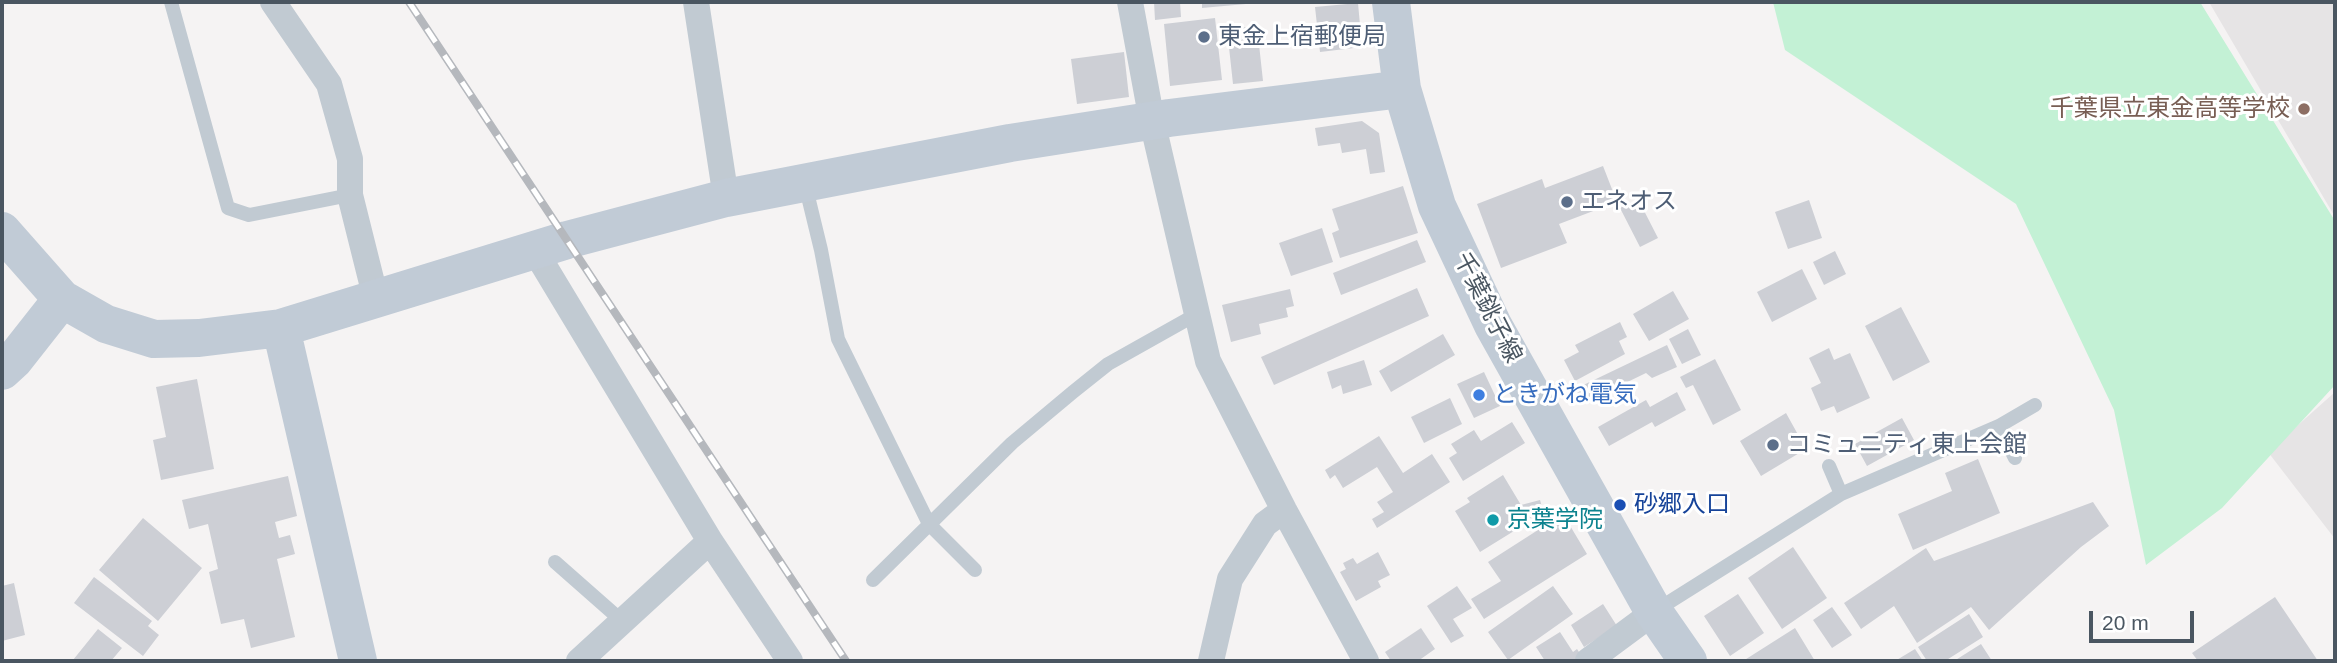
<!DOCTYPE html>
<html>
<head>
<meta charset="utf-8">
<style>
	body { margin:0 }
	#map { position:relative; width:2337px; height:663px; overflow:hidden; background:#f5f3f3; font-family:Helvetica,sans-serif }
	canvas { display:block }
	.frame { position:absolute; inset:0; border:4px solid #4a5661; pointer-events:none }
	.scale { position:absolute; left:2089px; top:611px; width:105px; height:32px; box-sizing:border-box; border:4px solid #4a5661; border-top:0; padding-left:9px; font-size:21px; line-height:24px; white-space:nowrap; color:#4a5661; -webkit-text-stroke:5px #fff; paint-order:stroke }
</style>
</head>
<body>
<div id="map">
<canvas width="2337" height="663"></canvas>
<div class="frame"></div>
<div class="scale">20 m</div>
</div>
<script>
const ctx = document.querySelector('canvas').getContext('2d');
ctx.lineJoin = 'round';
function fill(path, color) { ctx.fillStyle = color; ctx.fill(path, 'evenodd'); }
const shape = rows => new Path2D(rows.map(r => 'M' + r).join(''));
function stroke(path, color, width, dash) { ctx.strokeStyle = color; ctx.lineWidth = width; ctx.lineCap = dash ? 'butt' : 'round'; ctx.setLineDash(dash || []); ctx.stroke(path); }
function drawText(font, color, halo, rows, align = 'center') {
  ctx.font = font + ' Helvetica,"Noto Sans JP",sans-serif'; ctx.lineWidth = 6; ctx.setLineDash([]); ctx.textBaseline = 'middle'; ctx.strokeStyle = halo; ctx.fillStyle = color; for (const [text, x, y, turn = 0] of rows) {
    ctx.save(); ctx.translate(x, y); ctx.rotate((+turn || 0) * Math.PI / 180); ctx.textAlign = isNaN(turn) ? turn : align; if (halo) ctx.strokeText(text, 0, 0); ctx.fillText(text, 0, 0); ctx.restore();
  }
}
const education = shape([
	[2209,2,2335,2,2335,217],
	[2335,392,2335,539,2268,452]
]);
const green = shape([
	[1773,2,2200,2,2335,221,2335,385,2222,508,2146,565,2114,410,2016,204,1785,50]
]);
const building = shape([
	[1154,2,1180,2,1181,17,1155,20],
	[1202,2,1246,2,1246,4,1202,8],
	[1358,3,1362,47,1320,52,1315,7],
	[1215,18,1222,80,1170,86,1164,24],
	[1257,26,1263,81,1233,84,1227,29],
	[1124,52,1129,97,1077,104,1071,59],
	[1362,121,1379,133,1385,172,1370,174,1366,149,1342,153,1340,143,1318,146,1315,128],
	[1603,166,1617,202,1559,224,1567,243,1501,268,1477,204,1542,179,1545,188],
	[1403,186,1418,233,1340,258,1332,233,1339,230,1332,209],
	[1638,199,1658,238,1640,247,1620,208],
	[1809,200,1822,238,1788,249,1775,212],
	[1322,228,1333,262,1291,276,1279,243],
	[1417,240,1426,262,1341,295,1333,273],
	[1835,251,1846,274,1824,285,1813,262],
	[1802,269,1817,299,1772,322,1757,292],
	[1417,288,1429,316,1274,385,1261,357],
	[1290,289,1294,306,1286,308,1288,317,1259,324,1261,334,1231,342,1222,305],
	[1673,291,1689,319,1649,341,1633,314],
	[1901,307,1930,362,1893,381,1865,326],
	[1620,322,1627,337,1619,341,1625,354,1575,381,1564,360,1579,352,1575,345],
	[1688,329,1701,355,1682,364,1669,339],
	[1443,334,1455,355,1391,392,1379,371],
	[1667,345,1677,367,1652,378,1646,373,1580,405,1573,390],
	[1829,348,1834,360,1850,353,1870,398,1837,413,1834,406,1821,411,1811,388,1821,383,1809,358],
	[1715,359,1741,410,1713,425,1693,385,1686,388,1680,377],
	[1364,360,1372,385,1343,394,1341,385,1332,389,1327,372],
	[1484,372,1500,406,1474,418,1457,384],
	[197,379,214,469,161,480,153,440,166,437,156,387],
	[1677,392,1686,410,1655,427,1652,422,1609,446,1598,427,1646,400,1650,407],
	[1450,398,1462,424,1424,443,1411,417],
	[1786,413,1806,449,1761,476,1740,441],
	[1902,418,1914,440,1867,466,1855,444],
	[1512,422,1525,443,1463,481,1449,458,1457,453,1451,444,1474,430,1481,441],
	[1379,436,1403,473,1432,454,1450,482,1377,528,1372,519,1384,512,1377,502,1393,492,1377,467,1343,488,1335,475,1330,479,1325,470],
	[1978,459,2000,513,1913,550,1898,514,1952,491,1945,473],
	[1503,475,1521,505,1540,500,1543,510,1512,529,1514,531,1480,552,1455,511,1470,502,1467,498],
	[288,476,297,516,275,522,279,538,290,535,295,554,277,559,295,637,251,648,244,619,221,624,209,572,218,569,208,524,189,529,182,500],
	[2093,502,2109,526,2081,547,1989,630,1971,607,1917,643,1894,606,1861,629,1844,603,1926,548,1934,561],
	[1563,514,1587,554,1484,619,1471,599,1501,581,1488,562],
	[143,518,202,568,158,621,99,570],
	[1793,547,1827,598,1782,629,1748,578],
	[1378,552,1390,575,1378,581,1381,587,1356,601,1340,572,1346,569,1343,563,1353,558,1357,564],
	[94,577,152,621,148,626,159,635,143,656,74,603],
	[14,583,25,635,2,641,2,586],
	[1457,586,1472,608,1453,619,1464,636,1451,643,1427,606],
	[1553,586,1573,614,1508,660,1488,632],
	[1738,594,1764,633,1730,656,1704,616],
	[2275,597,2318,661,2198,661,2192,653],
	[1603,604,1617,626,1584,647,1571,625],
	[1832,607,1852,635,1832,648,1813,620],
	[1969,614,1983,637,1945,661,1927,661,1918,647],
	[1421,628,1435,649,1418,661,1391,661,1385,652],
	[1795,628,1815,661,1743,661],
	[98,629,122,648,111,661,75,661,73,660],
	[1560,632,1573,652,1577,649,1583,658,1579,661,1545,661,1536,647],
	[1981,644,1992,661,1954,661],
	[1915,649,1923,661,1895,661]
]);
const lane = shape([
	[171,2,228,208,249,215,350,195],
	[805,184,821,250,838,339,929,524,975,570],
	[1999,426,2015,458],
	[1841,494,1999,426,2035,405],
	[555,562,622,621],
	[873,580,1012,443,1073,392,1108,364,1197,314],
	[1655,611,1841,494,1829,466]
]);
const street = shape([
	[273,2,329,84,350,159,350,195,376,299],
	[696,2,726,198],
	[1130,2,1152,121,1208,361,1284,510,1366,661],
	[535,251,710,541,790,661],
	[579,661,710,541],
	[1211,661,1230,579,1265,524,1284,510],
	[1588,661,1654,612]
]);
const secondary = shape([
	[1391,2,1402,89,1437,206,1493,325,1654,612,1688,661],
	[2,231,62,299,106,324,154,339,199,338,281,328,567,240,726,198,1010,143,1169,118,1402,89],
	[281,328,358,661],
	[2,371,14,360,62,299]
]);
const rail = shape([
	[409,2,846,661]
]);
const markers = [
	[1204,37,7,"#5c6f8a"],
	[2304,109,7,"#8d6e63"],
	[1567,202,7,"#5c6f8a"],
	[1479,395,7,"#3f7fe0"],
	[1773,445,7,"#5c6f8a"],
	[1620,505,7,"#1a4fb4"],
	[1493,520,7,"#0f9aa8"]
];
const serviceNames = [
	["東金上宿郵便局",1218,37],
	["エネオス",1581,202],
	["コミュニティ東上会館",1787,445]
];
const educationNames = [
	["千葉県立東金高等学校",2290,109]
];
const streetNames = [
	["千葉銚子線",1487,308,63]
];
const shopNames = [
	["ときがね電気",1493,395]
];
const transitNames = [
	["砂郷入口",1634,505]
];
const cultureNames = [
	["京葉学院",1507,520]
];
fill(education, '#e6e4e5');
fill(green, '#c3f1d5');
fill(building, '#cdcfd5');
stroke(lane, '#c1cad2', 14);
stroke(street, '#c1cad2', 26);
stroke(secondary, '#c1cbd6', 38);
stroke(rail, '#b5b8bd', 8);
stroke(rail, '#fff', 5, [16]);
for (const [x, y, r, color] of markers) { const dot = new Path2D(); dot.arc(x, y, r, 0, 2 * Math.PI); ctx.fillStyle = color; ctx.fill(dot); stroke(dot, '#fff', 2.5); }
drawText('24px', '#4e5e75', '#fff', serviceNames, 'left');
drawText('24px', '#785e54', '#fff', educationNames, 'right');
drawText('24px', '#4a5661', '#fff', streetNames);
drawText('24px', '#366cbe', '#fff', shopNames, 'left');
drawText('24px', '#164399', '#fff', transitNames, 'left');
drawText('24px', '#0d838f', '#fff', cultureNames, 'left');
</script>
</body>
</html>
